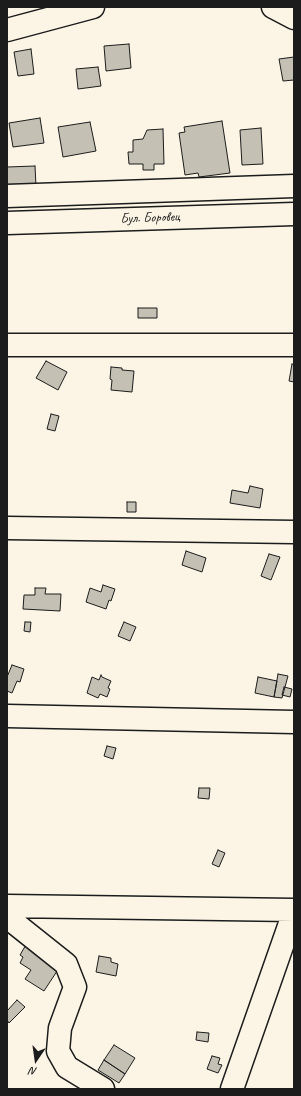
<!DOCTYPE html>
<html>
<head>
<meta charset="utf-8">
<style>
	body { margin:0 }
	#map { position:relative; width:301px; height:1096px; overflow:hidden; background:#fcf5e5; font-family:Caveat,sans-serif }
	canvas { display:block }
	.frame { position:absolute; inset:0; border:8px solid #1c1c1c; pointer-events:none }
	.north { position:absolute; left:16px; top:1040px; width:40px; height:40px; -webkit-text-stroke:3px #fcf5e5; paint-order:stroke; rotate:193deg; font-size:11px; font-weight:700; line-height:16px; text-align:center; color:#1c1c1c }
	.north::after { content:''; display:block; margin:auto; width:14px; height:18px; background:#1c1c1c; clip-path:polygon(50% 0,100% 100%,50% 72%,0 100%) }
</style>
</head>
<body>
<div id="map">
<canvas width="301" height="1096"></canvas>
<div class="frame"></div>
<div class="north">N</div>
</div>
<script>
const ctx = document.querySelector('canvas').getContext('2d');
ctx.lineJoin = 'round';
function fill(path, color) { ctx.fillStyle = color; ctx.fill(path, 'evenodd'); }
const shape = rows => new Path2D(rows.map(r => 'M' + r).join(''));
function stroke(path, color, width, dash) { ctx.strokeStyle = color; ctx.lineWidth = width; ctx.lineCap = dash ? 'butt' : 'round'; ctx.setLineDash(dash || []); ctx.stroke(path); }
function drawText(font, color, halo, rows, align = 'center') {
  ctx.font = font + ' Caveat,sans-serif'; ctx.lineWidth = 3.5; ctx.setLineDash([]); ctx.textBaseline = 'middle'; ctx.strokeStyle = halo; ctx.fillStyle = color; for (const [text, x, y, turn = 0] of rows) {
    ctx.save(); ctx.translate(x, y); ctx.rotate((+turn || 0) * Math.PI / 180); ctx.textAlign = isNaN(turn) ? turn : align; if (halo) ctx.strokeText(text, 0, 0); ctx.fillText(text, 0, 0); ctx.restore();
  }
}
const building = shape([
	[129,44,131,68,106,71,104,46,129,44],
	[31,49,34,74,18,76,14,52,31,49],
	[294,57,294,80,283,81,279,59,294,57],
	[98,67,101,86,78,89,76,69,98,67],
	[40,118,44,143,13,147,9,123,40,118],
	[222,121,230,173,199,177,198,173,185,175,179,133,185,132,184,127,222,121],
	[90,122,96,151,63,157,58,127,90,122],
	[261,128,263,164,242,165,240,130,261,128],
	[163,129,164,164,154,164,154,170,143,170,143,164,129,164,128,152,133,152,133,140,143,139,147,130,163,129],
	[35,166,36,186,7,187,7,167,35,166],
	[138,308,157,308,157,318,138,318,138,308],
	[46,361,67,372,58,390,36,378,46,361],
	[292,364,294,365,294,382,289,381,292,364],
	[111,367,122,368,122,370,134,371,132,392,111,390,112,380,110,379,111,367],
	[51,414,59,416,55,431,47,429,51,414],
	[250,486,263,489,260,508,230,503,232,490,248,493,250,486],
	[127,502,136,502,136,512,127,512,127,502],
	[186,551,206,558,202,572,182,565,186,551],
	[269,554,280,557,271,580,261,576,269,554],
	[103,585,115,589,111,601,109,600,106,609,86,602,90,588,101,592,103,585],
	[35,588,46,588,45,594,61,594,60,611,23,609,24,595,35,595,35,588],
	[25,622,31,622,30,632,24,631,25,622],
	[124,622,136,627,130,641,118,636,124,622],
	[12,665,24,669,20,682,17,681,12,693,7,691,7,677,12,665],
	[278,674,288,676,282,698,274,697,278,674],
	[101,675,102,677,111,681,108,688,110,689,107,697,100,694,98,698,87,693,92,677,99,680,101,675],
	[258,677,277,681,274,697,255,693,258,677],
	[284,687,292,689,290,697,282,695,284,687],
	[107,746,116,748,113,759,104,756,107,746],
	[199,788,210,788,209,799,198,798,199,788],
	[218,850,225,853,219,867,212,864,218,850],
	[27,943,61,965,44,991,25,979,31,970,20,963,23,957,20,955,27,943],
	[99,956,111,958,111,962,118,964,116,976,96,972,99,956],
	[17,1000,25,1007,9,1023,7,1020,7,1011,17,1000],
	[197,1032,209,1033,208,1042,196,1040,197,1032],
	[114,1045,135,1058,125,1074,104,1060,114,1045],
	[212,1056,220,1058,218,1064,222,1065,218,1073,207,1069,212,1056],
	[104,1060,125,1074,119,1083,98,1070,104,1060]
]);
const minor = shape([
	[273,7,294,18],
	[7,30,93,7],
	[7,196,294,186],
	[7,223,294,214],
	[7,345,294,345],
	[7,528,294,532],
	[7,716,294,722],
	[7,906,294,910],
	[7,917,66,964,75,987,60,1028,58,1051,67,1067,103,1089],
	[232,1089,294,912]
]);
const streetNames = [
	["Бул. Боровец",150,218,-2]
];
fill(building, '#c4c0b3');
stroke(building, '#1c1c1c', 1);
stroke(minor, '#1c1c1c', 25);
stroke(minor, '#fcf5e5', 22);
drawText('14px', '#1c1c1c', '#fcf5e5', streetNames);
</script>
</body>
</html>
